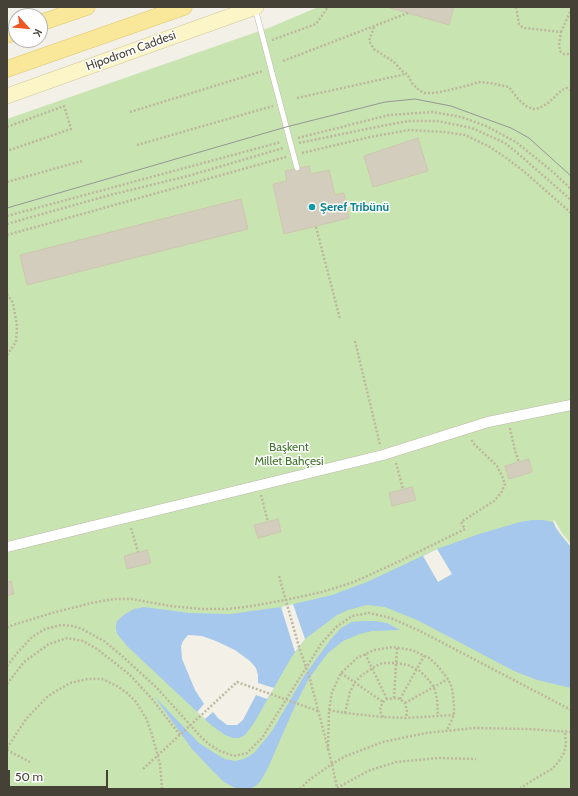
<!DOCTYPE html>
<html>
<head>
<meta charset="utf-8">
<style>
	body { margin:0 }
	#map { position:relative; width:578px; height:796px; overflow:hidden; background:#f2f0e7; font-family:Cabin,sans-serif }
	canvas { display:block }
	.frame { position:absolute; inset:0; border:8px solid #454136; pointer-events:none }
	.north { position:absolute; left:8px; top:8px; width:40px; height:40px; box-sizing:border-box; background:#fff; border:1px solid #b5b3af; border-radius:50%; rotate:117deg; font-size:11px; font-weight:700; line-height:16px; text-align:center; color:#454136 }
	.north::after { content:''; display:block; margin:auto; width:14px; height:18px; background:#ee5722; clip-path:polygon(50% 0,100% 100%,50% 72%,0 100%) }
	.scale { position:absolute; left:8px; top:770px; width:100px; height:18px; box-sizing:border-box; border:2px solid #454136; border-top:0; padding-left:5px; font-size:12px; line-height:14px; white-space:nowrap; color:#454136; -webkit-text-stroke:3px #fff; paint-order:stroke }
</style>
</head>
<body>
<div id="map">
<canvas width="578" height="796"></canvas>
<div class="frame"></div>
<div class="north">K</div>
<div class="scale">50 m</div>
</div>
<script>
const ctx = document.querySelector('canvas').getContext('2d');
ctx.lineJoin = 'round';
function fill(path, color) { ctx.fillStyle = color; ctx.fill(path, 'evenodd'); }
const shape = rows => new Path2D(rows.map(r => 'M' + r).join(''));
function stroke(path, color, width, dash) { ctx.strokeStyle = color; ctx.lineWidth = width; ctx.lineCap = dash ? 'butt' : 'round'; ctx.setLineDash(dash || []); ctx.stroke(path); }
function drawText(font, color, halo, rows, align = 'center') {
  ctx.font = font + ' Cabin,sans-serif'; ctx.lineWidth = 3; ctx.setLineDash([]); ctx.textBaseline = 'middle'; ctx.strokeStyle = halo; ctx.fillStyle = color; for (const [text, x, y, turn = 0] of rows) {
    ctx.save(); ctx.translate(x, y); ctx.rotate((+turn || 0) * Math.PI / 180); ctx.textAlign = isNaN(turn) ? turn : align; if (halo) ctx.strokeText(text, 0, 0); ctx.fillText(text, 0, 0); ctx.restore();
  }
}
const green = shape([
	[318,7,571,7,571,789,7,789,7,119,271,27]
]);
const water = shape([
	[532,520,543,520,553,522,560,534,571,547,571,688,537,680,514,671,419,621,385,607,367,605,348,610,337,615,305,639,291,658,254,723,245,735,239,738,233,738,225,735,211,725,127,646,118,635,116,630,116,625,117,621,125,614,134,609,144,607,190,613,230,614,281,607,332,595,367,582,437,549,479,534,520,522],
	[363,621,375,621,387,623,400,630,372,631,360,634,343,641,328,653,318,666,307,682,295,706,267,770,260,782,254,787,247,789,235,788,224,782,209,767,192,749,154,696,199,743,216,754,225,759,235,761,244,759,254,753,272,731,304,676,331,639,341,628,352,622]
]);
const pier = shape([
	[553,520,555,521,562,533,571,544,571,547,556,528],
	[437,549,452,574,438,582,423,556],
	[293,604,305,639,295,652,281,607],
	[188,635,202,636,216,641,235,650,250,661,256,668,258,675,258,683,274,688,267,699,256,695,243,720,237,725,227,725,218,718,213,712,205,719,197,712,204,704,195,690,182,659,181,646,183,641]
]);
const building = shape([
	[387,7,454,7,449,25,387,7],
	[418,138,428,171,373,187,364,156,418,138],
	[309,166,311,174,329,170,335,195,344,193,349,218,284,234,273,184,287,181,285,171,309,166],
	[241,199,248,229,27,285,20,255,241,199],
	[529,459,532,472,509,479,505,466,529,459],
	[412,487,416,500,392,506,389,493,412,487],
	[278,519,281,532,258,538,254,525,278,519],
	[147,550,151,563,127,569,124,556,147,550],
	[11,581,14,594,7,596,7,582,11,581]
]);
const path = shape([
	[516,7,519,24,522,27,525,28,561,32,559,45,560,51,564,54,571,54],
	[374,27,369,41,374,49,394,62,402,71,407,74,412,83,419,90,424,93,431,93,440,92,466,86,479,82,490,83,509,87,518,99,526,106,533,109,540,108,548,103,562,90,567,88,571,90],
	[561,32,571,10],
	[272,40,316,24,328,7],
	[283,61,408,13],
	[297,98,406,74],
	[130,112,263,71],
	[7,127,64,106,71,129,7,151],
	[298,138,389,115,433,112,461,117,486,126,516,142,553,172,571,189],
	[299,143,381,126,409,121,437,121,472,128,505,143,522,157,571,200],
	[137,145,273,106],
	[302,153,370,137,409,130,444,132,465,135,490,147,509,160,527,174,571,213],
	[7,182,82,161],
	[7,216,281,142],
	[7,224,110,195,188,176,283,148],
	[316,227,340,319],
	[7,235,286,157],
	[7,294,13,303,17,326,16,342,7,355],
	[355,341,380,445],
	[510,428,515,451,519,462],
	[396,463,403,489],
	[261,495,268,522],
	[131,528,138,552],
	[279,576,299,647,310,679,332,764,337,788],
	[7,628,13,625,52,613,91,603,114,599,132,599,170,606,202,609,228,609,252,606,285,600,322,592,354,582,400,561,465,529,461,522,494,501,501,493,505,484,502,476,497,466,473,443,471,439],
	[365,654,387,699],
	[7,666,18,652,32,637,45,629,61,625,73,626,82,629,104,641,120,654,157,688,201,737,210,745,220,751,234,756,247,753,262,738,321,644,335,628,352,616,369,613,391,618,420,631,571,710],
	[341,673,383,702],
	[7,684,24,662,49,644,67,638,83,641,97,649,129,674,152,699,180,735],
	[394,698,397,648],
	[400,699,424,656],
	[405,703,448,679],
	[329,710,345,713,383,717,406,718,454,715],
	[345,713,350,692,355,682,362,675,376,666,382,663,396,663,408,665,420,671,427,678,434,687,437,699,438,716],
	[383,717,381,713,380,710,381,706,383,702,387,699,396,698,400,699,405,703,407,711,406,718],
	[7,748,26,719,48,696,70,683,88,679,102,679,117,686,127,693,136,702,146,718,152,735,160,764,162,789],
	[7,750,30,762],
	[328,750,329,710,332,692,341,673,357,658,374,650,393,647,412,650,429,658,436,664,448,679,452,688,454,705,454,715,447,730],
	[143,769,237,682,318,711],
	[337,788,368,771,396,762,439,758,476,759],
	[300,789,309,780,332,764,346,756,383,742,426,733,475,728,529,729,571,732],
	[520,789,528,783,552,769,559,761,564,753,566,744,565,732]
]);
const lane = shape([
	[255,8,297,168]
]);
const street = shape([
	[7,547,383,455,488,422,571,405]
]);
const secondary = shape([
	[7,96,256,7]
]);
const primary = shape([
	[40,23,87,7],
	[7,35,16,32],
	[7,69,184,7]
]);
const tram = shape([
	[7,208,286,127,385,102,415,99,451,106,511,128,529,138,571,176]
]);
const markers = [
	[312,207,4,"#0f9aa8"]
];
const streetNames = [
	["Hipodrom Caddesi",131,51,-20]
];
const cultureNames = [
	["Şeref Tribünü",320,207]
];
const parkNames = [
	["Başkent",289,447],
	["Millet Bahçesi",289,461]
];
fill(green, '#c8e5b1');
fill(water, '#a6c8ec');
fill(pier, '#f2f0e7');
fill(building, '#d3cdbd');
stroke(building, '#cec6b0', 1);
stroke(lane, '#bdb9aa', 6);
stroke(street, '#bdb9aa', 11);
stroke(secondary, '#d0c798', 16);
stroke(primary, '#ddc76a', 17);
stroke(path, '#beb69c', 2.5, [2, 2]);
stroke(lane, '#fff', 5);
stroke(street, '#fff', 10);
stroke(secondary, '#fcf5c8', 15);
stroke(primary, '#f9e899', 16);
stroke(tram, '#969696', 1);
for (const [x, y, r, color] of markers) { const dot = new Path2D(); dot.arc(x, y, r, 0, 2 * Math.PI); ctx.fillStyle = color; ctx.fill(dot); stroke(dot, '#fff', 1.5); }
drawText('12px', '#454136', '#fff', streetNames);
drawText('bold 12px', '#0d838f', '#fff', cultureNames, 'left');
drawText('12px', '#40742d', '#fff', parkNames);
</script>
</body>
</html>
